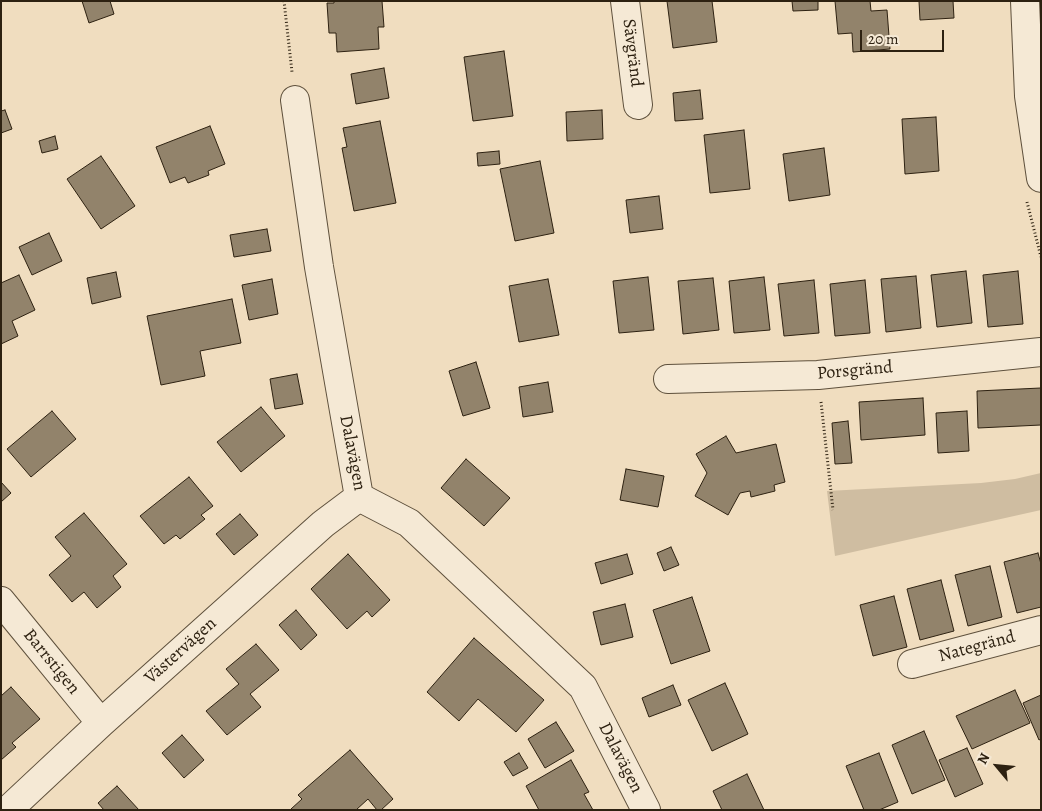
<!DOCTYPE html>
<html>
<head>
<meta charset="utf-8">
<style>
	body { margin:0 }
	#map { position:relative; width:1042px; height:811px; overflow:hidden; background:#f0ddbf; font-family:Alegreya,serif }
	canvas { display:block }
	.frame { position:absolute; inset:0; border:2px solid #2d2111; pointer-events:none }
	.north { position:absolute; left:972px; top:741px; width:50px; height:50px; -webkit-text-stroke:4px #f5e9d5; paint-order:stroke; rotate:298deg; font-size:14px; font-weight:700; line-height:20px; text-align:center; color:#2d2111 }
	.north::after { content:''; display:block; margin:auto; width:18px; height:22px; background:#2d2111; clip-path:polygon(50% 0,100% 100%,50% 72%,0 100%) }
	.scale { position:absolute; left:860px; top:30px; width:84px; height:22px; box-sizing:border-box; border:2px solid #2d2111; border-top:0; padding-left:6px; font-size:15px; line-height:18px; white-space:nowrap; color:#2d2111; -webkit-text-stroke:4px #f5e9d5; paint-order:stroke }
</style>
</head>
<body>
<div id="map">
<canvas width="1042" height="811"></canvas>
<div class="frame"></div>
<div class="north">N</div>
<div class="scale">20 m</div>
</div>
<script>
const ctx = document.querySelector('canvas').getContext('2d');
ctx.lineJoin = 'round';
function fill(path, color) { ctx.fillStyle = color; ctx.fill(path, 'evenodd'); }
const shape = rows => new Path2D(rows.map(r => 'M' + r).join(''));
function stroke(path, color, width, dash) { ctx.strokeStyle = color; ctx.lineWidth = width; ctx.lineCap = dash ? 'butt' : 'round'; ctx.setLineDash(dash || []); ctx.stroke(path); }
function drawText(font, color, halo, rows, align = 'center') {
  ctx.font = font + ' Alegreya,serif'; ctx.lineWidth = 4; ctx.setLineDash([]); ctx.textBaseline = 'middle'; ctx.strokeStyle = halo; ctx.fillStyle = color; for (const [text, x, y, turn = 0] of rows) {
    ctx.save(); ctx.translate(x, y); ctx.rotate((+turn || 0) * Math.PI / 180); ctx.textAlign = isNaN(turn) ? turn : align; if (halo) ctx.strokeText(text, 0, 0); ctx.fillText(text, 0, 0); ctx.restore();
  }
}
const green = shape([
	[1041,473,1041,510,835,556,827,491,981,483,1015,479]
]);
const building = shape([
	[82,1,110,1,114,14,89,23,82,1],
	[334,1,382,1,384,27,378,27,379,49,337,52,336,33,329,33,327,3,334,3,334,1],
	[667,1,712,1,717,42,673,48,667,1],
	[792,1,818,1,818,10,793,11,792,1],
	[835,1,870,1,871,11,887,10,890,49,853,52,852,33,838,34,835,1],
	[919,1,953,1,954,18,920,20,919,1],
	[504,51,513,116,473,121,464,57,504,51],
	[384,68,389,98,356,104,351,74,384,68],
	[700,90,703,119,675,121,673,93,700,90],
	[5,110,12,129,1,133,1,111,5,110],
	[602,110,603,139,567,141,566,112,602,110],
	[936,117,939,171,905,174,902,119,936,117],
	[380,121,396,203,354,211,342,148,347,147,343,128,380,121],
	[210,126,225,164,208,171,209,175,188,183,185,177,170,183,156,147,210,126],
	[744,130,750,189,710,193,704,135,744,130],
	[55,136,58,149,42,153,39,141,55,136],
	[824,148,830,195,789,201,783,154,824,148],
	[499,151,500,164,478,166,477,153,499,151],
	[101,156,135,206,101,229,67,179,101,156],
	[540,161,554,233,515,241,500,169,540,161],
	[659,196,663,229,630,233,626,200,659,196],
	[267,229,271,251,234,257,230,235,267,229],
	[49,233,62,261,32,275,19,247,49,233],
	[966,271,972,323,937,327,931,275,966,271],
	[1018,271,1023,324,988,327,983,275,1018,271],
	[116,272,121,297,92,304,87,278,116,272],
	[19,275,35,310,12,321,18,336,1,344,1,283,19,275],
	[916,276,921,328,886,332,881,279,916,276],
	[648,277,654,330,619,333,613,281,648,277],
	[764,277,770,330,734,333,729,281,764,277],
	[713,278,719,330,683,334,678,281,713,278],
	[272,279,278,314,249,320,242,285,272,279],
	[548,279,559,335,519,342,509,286,548,279],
	[814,280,819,333,784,336,778,284,814,280],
	[865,280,870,333,835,336,830,284,865,280],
	[232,299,241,343,200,351,205,376,161,385,147,316,232,299],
	[476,362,490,408,463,416,449,371,476,362],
	[297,374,303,404,275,409,270,379,297,374],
	[548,382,553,412,523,417,519,387,548,382],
	[1041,388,1041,425,978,428,977,391,1041,388],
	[923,398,925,435,861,440,859,402,923,398],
	[261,407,285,436,241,472,217,442,261,407],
	[52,411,76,439,31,477,7,449,52,411],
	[967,411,969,451,938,453,936,413,967,411],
	[848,421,852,463,835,464,832,423,848,421],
	[726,436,736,453,776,444,785,482,774,485,775,491,751,497,750,491,740,493,728,515,695,496,707,473,696,454,726,436],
	[466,459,510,498,484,526,441,488,466,459],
	[626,469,664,476,658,507,620,500,626,469],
	[189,477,213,506,201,515,205,519,180,539,176,535,164,544,140,516,189,477],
	[1,482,11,493,1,502,1,482],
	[84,513,127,564,113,576,121,587,97,608,84,592,72,602,49,575,71,556,55,537,84,513],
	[240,514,258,535,234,555,216,534,240,514],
	[671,547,679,565,664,571,657,553,671,547],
	[1038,553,1041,564,1041,607,1017,613,1004,562,1038,553],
	[348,554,390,600,372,617,367,611,347,629,311,589,348,554],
	[627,554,633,574,601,584,595,563,627,554],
	[990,566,1002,617,968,626,955,575,990,566],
	[941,580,954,631,920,640,907,589,941,580],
	[894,596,907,647,873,656,860,605,894,596],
	[692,597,710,651,671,664,653,610,692,597],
	[625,604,633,637,601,645,593,612,625,604],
	[296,610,317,635,301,650,279,625,296,610],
	[474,638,544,700,516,732,478,699,459,721,427,692,474,638],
	[256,644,279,670,250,694,261,707,227,735,206,711,239,684,226,669,256,644],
	[725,683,748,734,712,751,688,700,725,683],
	[673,685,681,705,649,717,642,698,673,685],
	[11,687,40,719,12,743,16,747,1,760,1,696,11,687],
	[1015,690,1030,723,972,749,956,716,1015,690],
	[1041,695,1041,739,1039,740,1023,703,1041,695],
	[556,722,574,751,545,768,528,739,556,722],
	[924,731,945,780,912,794,892,745,924,731],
	[182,735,204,760,184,778,162,753,182,735],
	[967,748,983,784,955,797,939,760,967,748],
	[350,750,393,799,381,810,377,810,368,799,356,810,292,810,291,809,302,799,298,795,350,750],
	[519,753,528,768,513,776,504,762,519,753],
	[879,753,898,802,879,810,864,810,846,766,879,753],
	[571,760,589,792,584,794,593,810,539,810,526,786,571,760],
	[747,774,764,810,722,810,713,791,747,774],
	[117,786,139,810,104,810,98,803,117,786]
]);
const path = shape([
	[284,1,292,72],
	[1027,202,1041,257],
	[821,402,833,510]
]);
const minor = shape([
	[625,1,638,105],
	[1025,1,1029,96,1041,178],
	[295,100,319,267,359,497,409,523,583,687,646,810],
	[668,379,818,375,1041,352],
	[1,601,101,723],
	[912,664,1041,630],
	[8,810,101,723,323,524,359,497]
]);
const streetNames = [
	["Sävgränd",632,53,83],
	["Porsgränd",855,371,-5],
	["Dalavägen",352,453,79],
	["Nategränd",977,647,-15],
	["Västervägen",181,651,-42],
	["Barrstigen",51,662,51],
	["Dalavägen",620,758,63]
];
fill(green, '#cfbda1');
fill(building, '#92836b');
stroke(building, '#2d2111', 1);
stroke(minor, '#5e503c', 30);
stroke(path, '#2d2111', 3, [1, 2.5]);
stroke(minor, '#f5e9d5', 28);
drawText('18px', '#2d2111', '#f5e9d5', streetNames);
</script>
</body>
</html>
